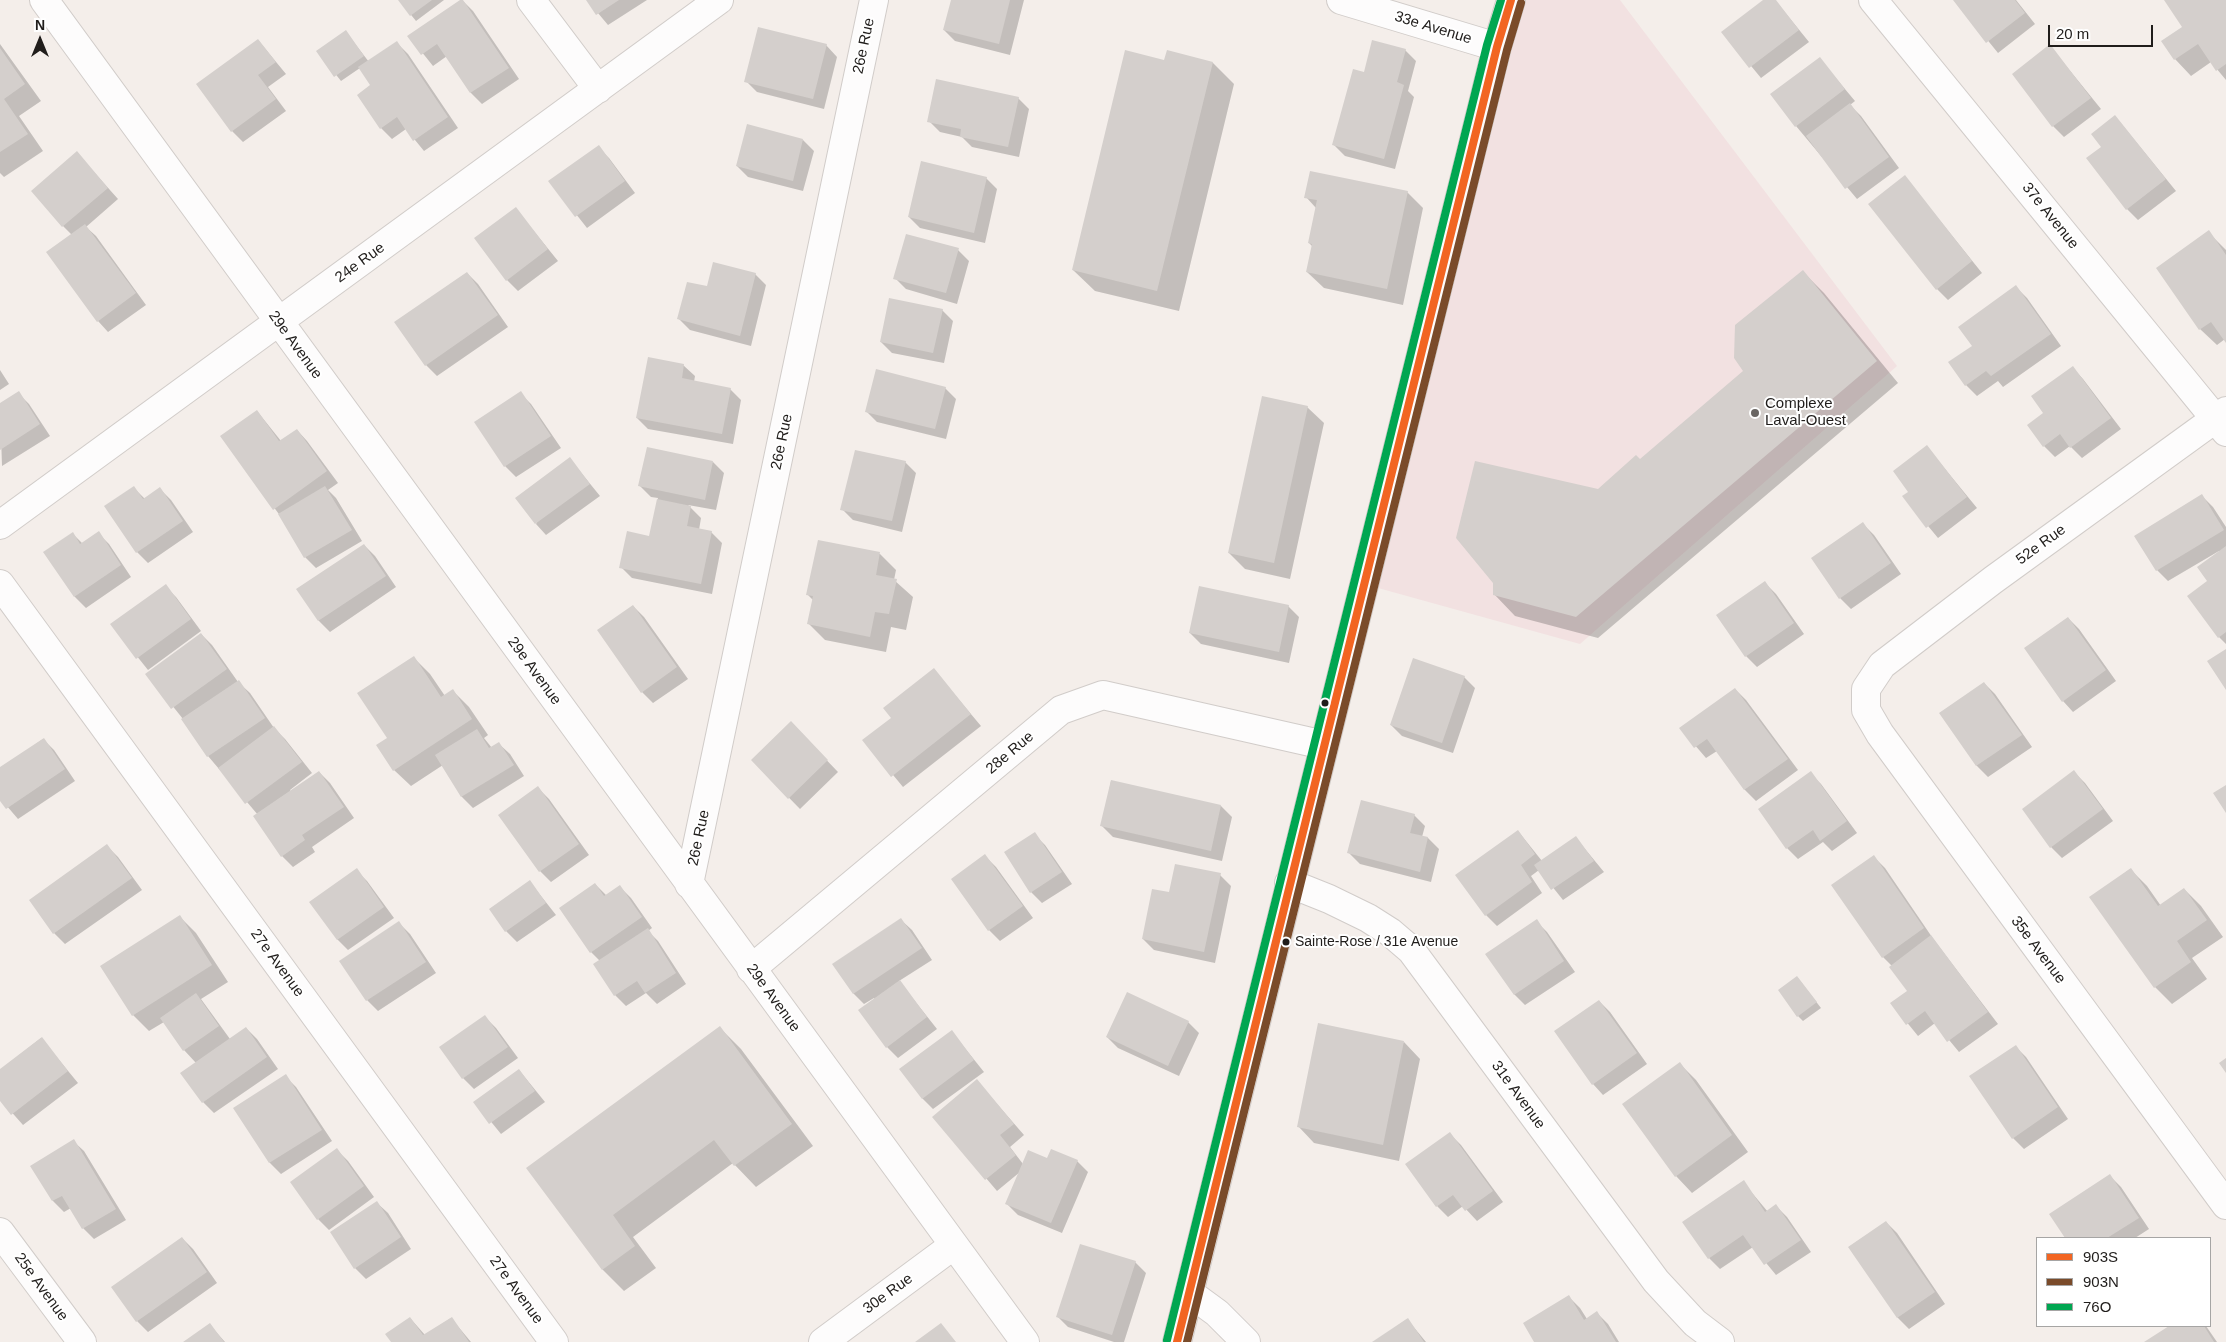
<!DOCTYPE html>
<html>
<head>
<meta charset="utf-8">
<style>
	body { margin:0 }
	#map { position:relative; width:2226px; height:1342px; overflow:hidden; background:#f4eeea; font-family:Arial,sans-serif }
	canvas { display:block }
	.legend { position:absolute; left:2036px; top:1237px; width:175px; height:90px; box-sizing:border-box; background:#fff; border:1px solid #a6a5a4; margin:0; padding:6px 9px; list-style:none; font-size:15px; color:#201d1b }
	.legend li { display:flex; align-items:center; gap:10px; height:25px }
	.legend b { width:25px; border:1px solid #a6a5a4 }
	.north { position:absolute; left:15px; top:15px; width:50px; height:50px; -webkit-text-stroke:4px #fff; paint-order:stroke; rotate:0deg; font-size:14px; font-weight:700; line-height:20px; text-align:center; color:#201d1b }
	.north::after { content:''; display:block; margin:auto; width:18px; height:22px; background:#201d1b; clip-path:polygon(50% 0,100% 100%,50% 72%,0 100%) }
	.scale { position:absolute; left:2048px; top:25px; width:105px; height:22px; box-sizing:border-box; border:2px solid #201d1b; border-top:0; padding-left:6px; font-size:15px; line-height:18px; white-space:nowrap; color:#201d1b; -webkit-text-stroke:4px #fff; paint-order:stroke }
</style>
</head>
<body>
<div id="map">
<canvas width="2226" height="1342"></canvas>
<ul class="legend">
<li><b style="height:6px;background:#f26522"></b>903S</li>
<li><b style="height:6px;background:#7a4b2a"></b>903N</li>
<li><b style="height:6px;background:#00a651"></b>76O</li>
</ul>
<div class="north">N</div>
<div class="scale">20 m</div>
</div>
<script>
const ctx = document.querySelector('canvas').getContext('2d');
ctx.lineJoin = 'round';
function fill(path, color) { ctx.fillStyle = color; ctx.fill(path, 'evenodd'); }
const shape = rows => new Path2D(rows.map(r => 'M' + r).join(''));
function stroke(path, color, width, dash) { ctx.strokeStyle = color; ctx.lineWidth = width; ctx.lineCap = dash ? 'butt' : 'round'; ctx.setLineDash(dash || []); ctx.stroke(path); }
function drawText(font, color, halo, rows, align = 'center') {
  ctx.font = font + ' Arial,sans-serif'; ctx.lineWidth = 4; ctx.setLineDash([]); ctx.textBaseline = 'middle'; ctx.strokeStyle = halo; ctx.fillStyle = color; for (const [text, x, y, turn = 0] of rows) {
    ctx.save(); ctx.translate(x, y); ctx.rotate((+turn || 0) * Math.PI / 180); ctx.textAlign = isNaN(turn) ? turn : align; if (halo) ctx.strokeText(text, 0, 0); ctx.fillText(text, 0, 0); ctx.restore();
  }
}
const commercial = shape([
	[1515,0,1620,0,1897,366,1580,644,1360,583]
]);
const shadow = shape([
	[399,0,444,0,416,21],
	[462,0,473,11,519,79,482,104,471,93,447,56,433,66,409,36],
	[587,0,647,0,608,25],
	[952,0,1024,0,1010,55,955,41,944,30],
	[1765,0,1775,0,1809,42,1761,78,1723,32],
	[1955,0,2016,0,2035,24,1998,53],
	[2166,0,2226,0,2226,80,2211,62,2191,76,2175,59,2184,27],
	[346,32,369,62,397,43,408,54,458,128,424,151,406,129,392,139,381,128,372,86,360,68,341,81,318,52],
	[258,40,286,74,268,87,286,111,243,142,232,131,198,84],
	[0,44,41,101,19,116,43,151,4,177,0,173],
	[826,45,837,57,824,109,757,92,746,81],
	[2050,46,2101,109,2064,137,2053,126],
	[1405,50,1416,61,1408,91,1414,97,1395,169,1345,156,1334,145,1364,73],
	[1819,58,1855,101,1850,105,1861,116,1899,168,1857,199,1796,126],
	[1165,62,1213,63,1234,84,1179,311,1095,291,1073,270],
	[1018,98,1029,109,1019,157,972,147,962,137,940,132,929,121],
	[2115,116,2176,191,2138,220,2127,209,2102,147],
	[803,140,814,151,803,191,748,177,737,166],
	[598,147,609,158,635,193,587,228,550,181],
	[77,153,118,199,86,227,96,236,146,305,108,332,98,321,72,235,63,226],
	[1905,177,1982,273,1948,300,1937,289],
	[986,178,997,189,985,243,920,228,909,217],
	[1407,192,1423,208,1403,305,1324,288,1307,272,1313,247,1309,243,1316,208,1306,197],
	[516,209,558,261,518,291,507,280],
	[2208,232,2226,250,2226,341,2225,339,2217,345,2200,329],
	[958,250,969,261,957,304,906,289,895,278],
	[1803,272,1824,293,1898,383,1598,638,1515,616,1494,594,1599,491,1640,461,1744,371],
	[467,273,478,284,508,327,437,376,426,365],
	[755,274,766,285,751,346,690,330,679,319,708,288],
	[2016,287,2027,298,2061,346,2003,387,1998,381,1977,396,1966,385,1973,346],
	[942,310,953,321,944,363,892,353,881,342],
	[683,365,695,376,694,382,730,389,741,400,733,444,648,429,637,418],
	[2073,368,2083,379,2121,429,2082,458,2070,446,2055,457,2044,446,2045,414],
	[0,370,9,384,0,390],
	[945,388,956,399,946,439,877,422,866,411],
	[18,393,29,404,50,436,2,466,0,405],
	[520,393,531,404,561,448,516,477,505,466,476,422],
	[1307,407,1324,423,1290,579,1245,569,1229,553],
	[257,411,281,441,297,430,307,441,338,483,328,490,336,498,362,541,316,568,305,557,281,517,222,436],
	[1927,447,1977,508,1938,538,1904,497,1910,492],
	[570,459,600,496,546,535,536,524],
	[713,462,724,473,716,510,688,505,701,518,699,530,711,532,722,543,712,594,632,578,621,567,650,537,658,498,651,497,640,486],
	[905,462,916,473,902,532,853,520,842,509],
	[133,487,145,499,160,489,171,500,193,532,148,563,137,552],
	[2202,496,2213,507,2226,527,2226,644,2219,637,2209,581,2219,551,2168,581,2157,570],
	[1863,524,1874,535,1901,574,1851,609,1840,598],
	[98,533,109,544,131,577,86,608,75,597,45,552,73,534,83,544],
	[819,541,880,554,896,570,894,580,913,597,906,630,891,627,886,652,825,640,808,623,813,600,807,594],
	[364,545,375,556,396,587,330,632,319,621,298,590],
	[1765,583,1776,594,1804,634,1757,667,1746,656],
	[165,586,176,597,201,631,148,670,112,625],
	[633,606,644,617,688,679,653,703,642,692],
	[1288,606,1299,617,1289,663,1201,644,1190,633],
	[2068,618,2079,629,2116,681,2073,712,2063,701],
	[201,634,212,645,238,682,250,693,274,728,285,739,312,773,290,790,291,792,319,772,330,783,354,818,312,847,315,852,293,867,282,856,258,815,208,756,183,719,147,674],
	[414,658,430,674,445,696,453,691,469,707,488,735,484,738,492,748,499,744,510,754,524,776,473,808,462,797,443,765,411,786,394,770,389,738],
	[934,670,981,726,903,787,864,740,893,718],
	[1464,677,1475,688,1453,753,1402,736,1391,725],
	[1984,683,1995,694,2032,747,1988,777,1977,766,1940,713],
	[1735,689,1746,700,1798,770,1756,801,1745,790,1717,751,1706,758,1681,729],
	[791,723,838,772,800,809,752,760],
	[43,739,54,750,75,781,18,819,0,798,0,769],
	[2074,772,2085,783,2113,821,2062,858,2051,847],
	[1810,773,1821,784,1857,833,1832,851,1823,842,1798,859,1787,848],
	[1111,781,1221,806,1232,817,1222,861,1113,837,1102,826],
	[538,788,549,799,589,855,551,882,540,871,500,815],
	[1414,815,1425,826,1422,837,1428,838,1439,849,1431,882,1360,864,1349,853],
	[1518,831,1542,861,1576,838,1604,872,1563,900,1539,870,1531,876,1542,893,1497,926,1486,915],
	[1034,834,1045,845,1072,884,1042,903,1031,892],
	[107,846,118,857,142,890,65,944,54,933,31,901],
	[985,856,996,867,1033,918,1000,941,989,930],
	[1874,857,1885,868,1934,940,1998,1024,1959,1052,1935,1023,1918,1036,1892,1004,1908,991,1892,966,1883,957],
	[2130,869,2147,886,2161,906,2184,889,2201,906,2223,937,2192,958,2207,979,2172,1004,2155,987,2091,898],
	[356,870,367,881,394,918,348,950,337,939],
	[1220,875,1231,886,1215,963,1154,950,1143,939],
	[530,882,556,915,517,942,506,931],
	[595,884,607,896,620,887,631,898,652,928,648,931,658,941,686,984,657,1004,646,993,626,1006,615,995,600,961,591,952],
	[180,917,196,933,228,982,201,999,230,1039,246,1028,257,1039,278,1069,214,1113,203,1102,182,1073,196,1063,184,1050,164,1022,149,1031,133,1015],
	[901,920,912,930,932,960,899,981,937,1029,898,1058,887,1047,875,1000,874,998,864,1004,853,993],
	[1536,921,1547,932,1575,972,1525,1005,1514,994],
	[399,923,410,934,436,973,378,1011,367,1000],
	[1797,977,1821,1008,1803,1021,1798,1016],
	[1599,1001,1610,1012,1647,1064,1603,1095,1593,1084],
	[485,1017,496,1028,518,1058,474,1089,463,1078],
	[1188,1022,1199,1033,1179,1076,1118,1048,1107,1037],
	[720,1028,741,1049,813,1146,756,1187,733,1163,633,1237,656,1268,624,1291,603,1270,528,1168],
	[952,1032,984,1072,933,1109,922,1098],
	[41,1038,78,1083,23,1125,0,1099,0,1070],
	[1404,1042,1420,1059,1399,1161,1314,1143,1298,1126],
	[2015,1046,2026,1057,2068,1119,2024,1149,2013,1138],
	[1680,1064,1696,1080,1748,1152,1692,1193,1676,1176],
	[519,1070,545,1102,501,1134,475,1102],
	[285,1076,296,1087,332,1141,281,1174,270,1163,235,1108],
	[977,1081,1024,1135,1010,1147,1023,1164,1048,1160,1077,1161,1088,1172,1062,1233,1018,1215,1007,1204,1020,1172,997,1191,934,1117],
	[1450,1134,1461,1145,1503,1202,1477,1221,1463,1206,1448,1217,1437,1206],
	[73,1141,84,1151,126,1220,94,1239,83,1228,71,1208,64,1212,53,1201,32,1166],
	[337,1150,348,1161,374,1197,329,1230,318,1219],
	[2110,1176,2121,1187,2149,1229,2135,1238,2066,1238,2051,1215],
	[1743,1182,1768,1212,1776,1206,1787,1217,1811,1252,1776,1275,1753,1247,1720,1269,1709,1258],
	[377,1203,388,1213,411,1249,366,1279,355,1268],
	[1886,1222,1897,1233,1945,1304,1909,1329,1898,1318,1849,1247],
	[182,1238,193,1249,217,1283,148,1332,137,1321],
	[1135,1262,1146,1273,1124,1342,1114,1342,1068,1327,1057,1316],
	[1569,1297,1580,1308,1587,1319,1597,1313,1608,1324,1619,1342,1536,1342],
	[410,1318,425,1335,451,1318,471,1342,392,1342],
	[1407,1319,1426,1342,1374,1342],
	[210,1325,225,1342,185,1342],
	[2171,1326,2206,1326,2217,1342,2147,1342]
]);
const building = shape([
	[398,0,432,0,410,16],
	[460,0,463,0,509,68,470,93,437,44,421,55,407,36],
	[586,0,619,0,596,15],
	[951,0,1010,0,999,44,943,30],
	[1763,0,1776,0,1799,30,1749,68,1721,32],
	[1953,0,2015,0,2025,13,1986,43],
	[2164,0,2226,0,2226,64,2216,71,2198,44,2174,60,2161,41,2182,27],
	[758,27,827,44,813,99,744,82],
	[346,30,364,56,334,77,316,51],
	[258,39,276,62,258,75,276,99,231,132,196,84],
	[1372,40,1406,49,1397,82,1404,85,1384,159,1332,145,1353,69,1364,72],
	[397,41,448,117,413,141,397,117,380,129,357,95,370,85,358,67],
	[2050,44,2091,98,2052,127,2012,74],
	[0,48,25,84,4,99,28,134,0,152],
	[1125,50,1164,60,1167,50,1213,62,1157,291,1072,270],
	[1820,57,1845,89,1795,127,1770,94],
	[936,79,1019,97,1008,147,960,137,961,129,927,122],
	[1850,103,1889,157,1845,189,1806,136],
	[2115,115,2166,179,2126,210,2086,158,2101,147,2091,134],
	[747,124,803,139,793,181,736,166],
	[599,145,625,181,575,217,548,181],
	[77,151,108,188,62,227,31,191],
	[921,161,987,177,974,233,908,217],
	[1310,171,1408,191,1387,289,1306,272,1312,244,1308,243,1317,200,1304,198],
	[1905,175,1972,261,1936,290,1868,204],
	[516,207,548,249,506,281,474,238],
	[85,224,136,293,97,322,46,252],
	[2209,230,2226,255,2226,343,2211,322,2199,330,2156,268],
	[906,234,959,248,946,293,893,279],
	[713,262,756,273,740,336,677,319,687,282,707,286],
	[1803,270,1877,361,1576,617,1493,595,1493,583,1456,538,1475,461,1598,489,1636,455,1640,459,1743,371,1734,358,1735,325],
	[467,272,498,315,425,366,394,322],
	[2016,285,2051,334,1991,376,1986,371,1965,386,1948,362,1972,346,1958,327],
	[889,298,943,309,933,353,880,342],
	[648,357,684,364,682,378,731,388,722,434,636,418],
	[2073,366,2111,418,2070,448,2060,434,2043,447,2027,425,2043,413,2031,396],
	[876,369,946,387,935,429,865,412],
	[19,391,40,424,0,450,0,403],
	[521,391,551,436,504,467,474,422],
	[1262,396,1308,406,1274,563,1228,553],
	[257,410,279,441,297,429,327,471,273,510,220,436],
	[1927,445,1967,497,1926,528,1902,496,1908,492,1893,471],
	[647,447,713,461,705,500,638,486],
	[855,450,906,461,892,521,840,510],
	[570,457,590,484,535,524,515,498],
	[134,486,143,499,160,487,183,521,136,553,104,506],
	[325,486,352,530,304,558,278,514],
	[2202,494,2224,530,2156,571,2134,536],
	[657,499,691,506,687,526,712,531,701,584,619,568,627,531,649,536],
	[1863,522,1891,563,1839,599,1811,558],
	[99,531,121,565,74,597,43,552,73,532,80,544],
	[818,540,880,552,876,575,897,579,889,614,875,612,870,637,807,624,813,596,806,595],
	[364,544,386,576,318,621,296,589],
	[2226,546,2226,632,2218,638,2187,596,2207,581,2197,567],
	[1765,581,1794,623,1745,657,1716,615],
	[166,584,191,619,136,659,110,624],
	[1199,586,1289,605,1279,652,1189,633],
	[633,605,677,667,641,693,597,630],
	[2068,617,2106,670,2062,702,2024,648],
	[201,633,227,669,171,709,145,674],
	[2226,649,2226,690,2207,661],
	[414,656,441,697,453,689,472,719,393,771,376,745,387,738,357,693],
	[1413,658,1465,676,1442,743,1390,725],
	[934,668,971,714,891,777,862,740,891,718,883,708],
	[239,680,265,718,207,757,181,719],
	[1984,682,2022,735,1976,766,1939,713],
	[1735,688,1788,759,1744,790,1707,739,1694,748,1679,728],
	[791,721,828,760,788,799,751,760],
	[274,726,302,762,245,804,218,768],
	[477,729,489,748,499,742,514,765,461,797,435,755],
	[44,738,65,769,6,809,0,801,0,767],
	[2074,770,2103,809,2050,848,2022,809],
	[319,771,344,807,302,835,305,840,281,857,253,816],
	[1811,771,1847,821,1820,841,1813,830,1786,849,1758,809],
	[1111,780,1221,805,1211,851,1100,826],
	[2226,785,2226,813,2213,793],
	[538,786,579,844,539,872,498,815],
	[1361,800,1415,814,1410,833,1428,837,1420,872,1347,853],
	[1518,830,1535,854,1521,865,1532,882,1485,916,1455,875],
	[1035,832,1062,872,1030,893,1004,852],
	[1576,836,1594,861,1551,890,1534,865],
	[107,844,132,878,53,934,29,900],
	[985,854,1023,906,988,931,951,879],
	[1874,855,1924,928,1882,958,1831,885],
	[1175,864,1221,873,1204,952,1142,939,1152,889,1169,892],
	[357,868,384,907,337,940,309,902],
	[2131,868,2158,906,2184,888,2207,920,2177,941,2191,962,2154,988,2089,897],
	[530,880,546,903,505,932,489,909],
	[595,883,604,896,620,885,642,917,590,953,559,908],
	[180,915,212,965,132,1016,100,966],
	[901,918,922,948,853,994,832,964],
	[1537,919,1564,961,1514,995,1485,954],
	[399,921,426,962,366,1001,339,961],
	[648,928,676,973,645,993,637,981,614,996,593,964],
	[1931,935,1988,1012,1947,1042,1925,1011,1906,1025,1890,1003,1907,991,1889,967],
	[1797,976,1817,1002,1797,1017,1778,990],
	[900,980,927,1017,886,1048,858,1010],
	[1127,992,1189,1021,1168,1066,1106,1037],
	[196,993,219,1026,183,1051,160,1018],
	[1599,1000,1637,1053,1592,1085,1554,1031],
	[485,1015,508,1047,462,1079,439,1047],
	[1318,1023,1404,1041,1383,1145,1297,1127],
	[720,1026,792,1124,734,1166,714,1140,613,1215,635,1246,602,1270,526,1168],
	[246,1027,267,1057,202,1103,180,1073],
	[952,1030,974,1060,922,1099,899,1069],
	[42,1037,68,1071,11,1115,0,1101,0,1069],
	[2016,1045,2058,1107,2012,1139,1969,1076],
	[2226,1058,2226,1073,2219,1063],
	[1680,1062,1732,1135,1675,1177,1622,1104],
	[519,1069,535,1091,489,1124,473,1102],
	[286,1074,322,1130,269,1163,233,1108],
	[977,1079,1014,1124,1000,1135,1016,1155,985,1180,932,1117],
	[1450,1132,1493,1191,1465,1211,1453,1195,1436,1207,1405,1164],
	[74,1139,116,1209,82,1229,62,1196,52,1201,30,1166],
	[337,1148,364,1186,317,1220,290,1182],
	[1051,1149,1078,1160,1051,1223,1005,1204,1028,1150,1047,1158],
	[2110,1174,2139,1218,2107,1238,2065,1238,2049,1214],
	[1744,1180,1765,1212,1776,1204,1801,1240,1764,1265,1743,1235,1708,1259,1682,1222],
	[377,1201,401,1237,354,1269,330,1232],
	[1886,1221,1935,1292,1897,1318,1848,1247],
	[182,1237,207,1272,136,1322,111,1287],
	[1080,1244,1136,1261,1112,1335,1056,1317],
	[1569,1295,1584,1320,1597,1311,1616,1342,1534,1342,1523,1323],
	[410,1317,423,1335,452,1317,469,1342,391,1342,385,1334],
	[1408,1318,1424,1342,1372,1342],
	[210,1323,224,1342,183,1342],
	[941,1323,956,1342,915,1342],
	[2169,1326,2204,1326,2214,1342,2144,1342]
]);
const minor = shape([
	[44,0,1025,1342],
	[531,0,598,89],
	[1341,0,1497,47],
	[1873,0,2226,432],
	[2226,411,1993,580,1882,665,1866,689,1866,710,1880,734,2226,1205],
	[0,525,719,0],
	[0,584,554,1342],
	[1289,883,1329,899,1368,918,1390,932,1411,950,1656,1281,1695,1323,1720,1342],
	[689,884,874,0],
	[751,969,1061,710,1103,695,1324,745],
	[0,1232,82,1342],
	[1191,1294,1217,1313,1246,1342],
	[823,1342,954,1245],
	[1177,1342,1497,47,1511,0]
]);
const bus1 = shape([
	[1177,1342,1497,47,1511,0]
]);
const bus2 = shape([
	[1187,1342,1507,50,1521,3]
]);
const bus3 = shape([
	[1167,1340,1487,45,1501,0]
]);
const markers = [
	[1755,413,5,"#6a6663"],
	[1325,703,4.5,"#201d1b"],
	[1286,942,4.5,"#201d1b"]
];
const busNames = [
	["Sainte-Rose / 31e Avenue",1295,942]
];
const streetNames = [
	["33e Avenue",1433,28,17],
	["26e Rue",864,46,-78],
	["37e Avenue",2050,216,51],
	["24e Rue",360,263,-36],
	["29e Avenue",295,345,54],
	["26e Rue",782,442,-78],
	["52e Rue",2041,545,-36],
	["29e Avenue",534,671,54],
	["28e Rue",1010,753,-40],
	["26e Rue",699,838,-78],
	["35e Avenue",2038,950,53],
	["27e Avenue",277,963,54],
	["29e Avenue",773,998,54],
	["31e Avenue",1518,1095,54],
	["25e Avenue",41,1287,54],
	["27e Avenue",516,1290,54],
	["30e Rue",888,1294,-36]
];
const poiNames = [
	["Complexe",1765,404],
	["Laval-Ouest",1765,421]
];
fill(commercial, '#f2e1e1');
fill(shadow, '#0003');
fill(building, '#d4cfcc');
stroke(minor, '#d1ccc9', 30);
stroke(minor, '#fdfcfc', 28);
stroke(bus1, '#f26522', 8);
stroke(bus2, '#7a4b2a', 8);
stroke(bus3, '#00a651', 8);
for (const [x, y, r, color] of markers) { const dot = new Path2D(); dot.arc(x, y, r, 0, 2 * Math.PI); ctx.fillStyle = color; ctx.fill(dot); stroke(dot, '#fff', 2); }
drawText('14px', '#201d1b', '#fff', busNames, 'left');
drawText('15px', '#201d1b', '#fff', streetNames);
drawText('15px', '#201d1b', '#fff', poiNames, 'left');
</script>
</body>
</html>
